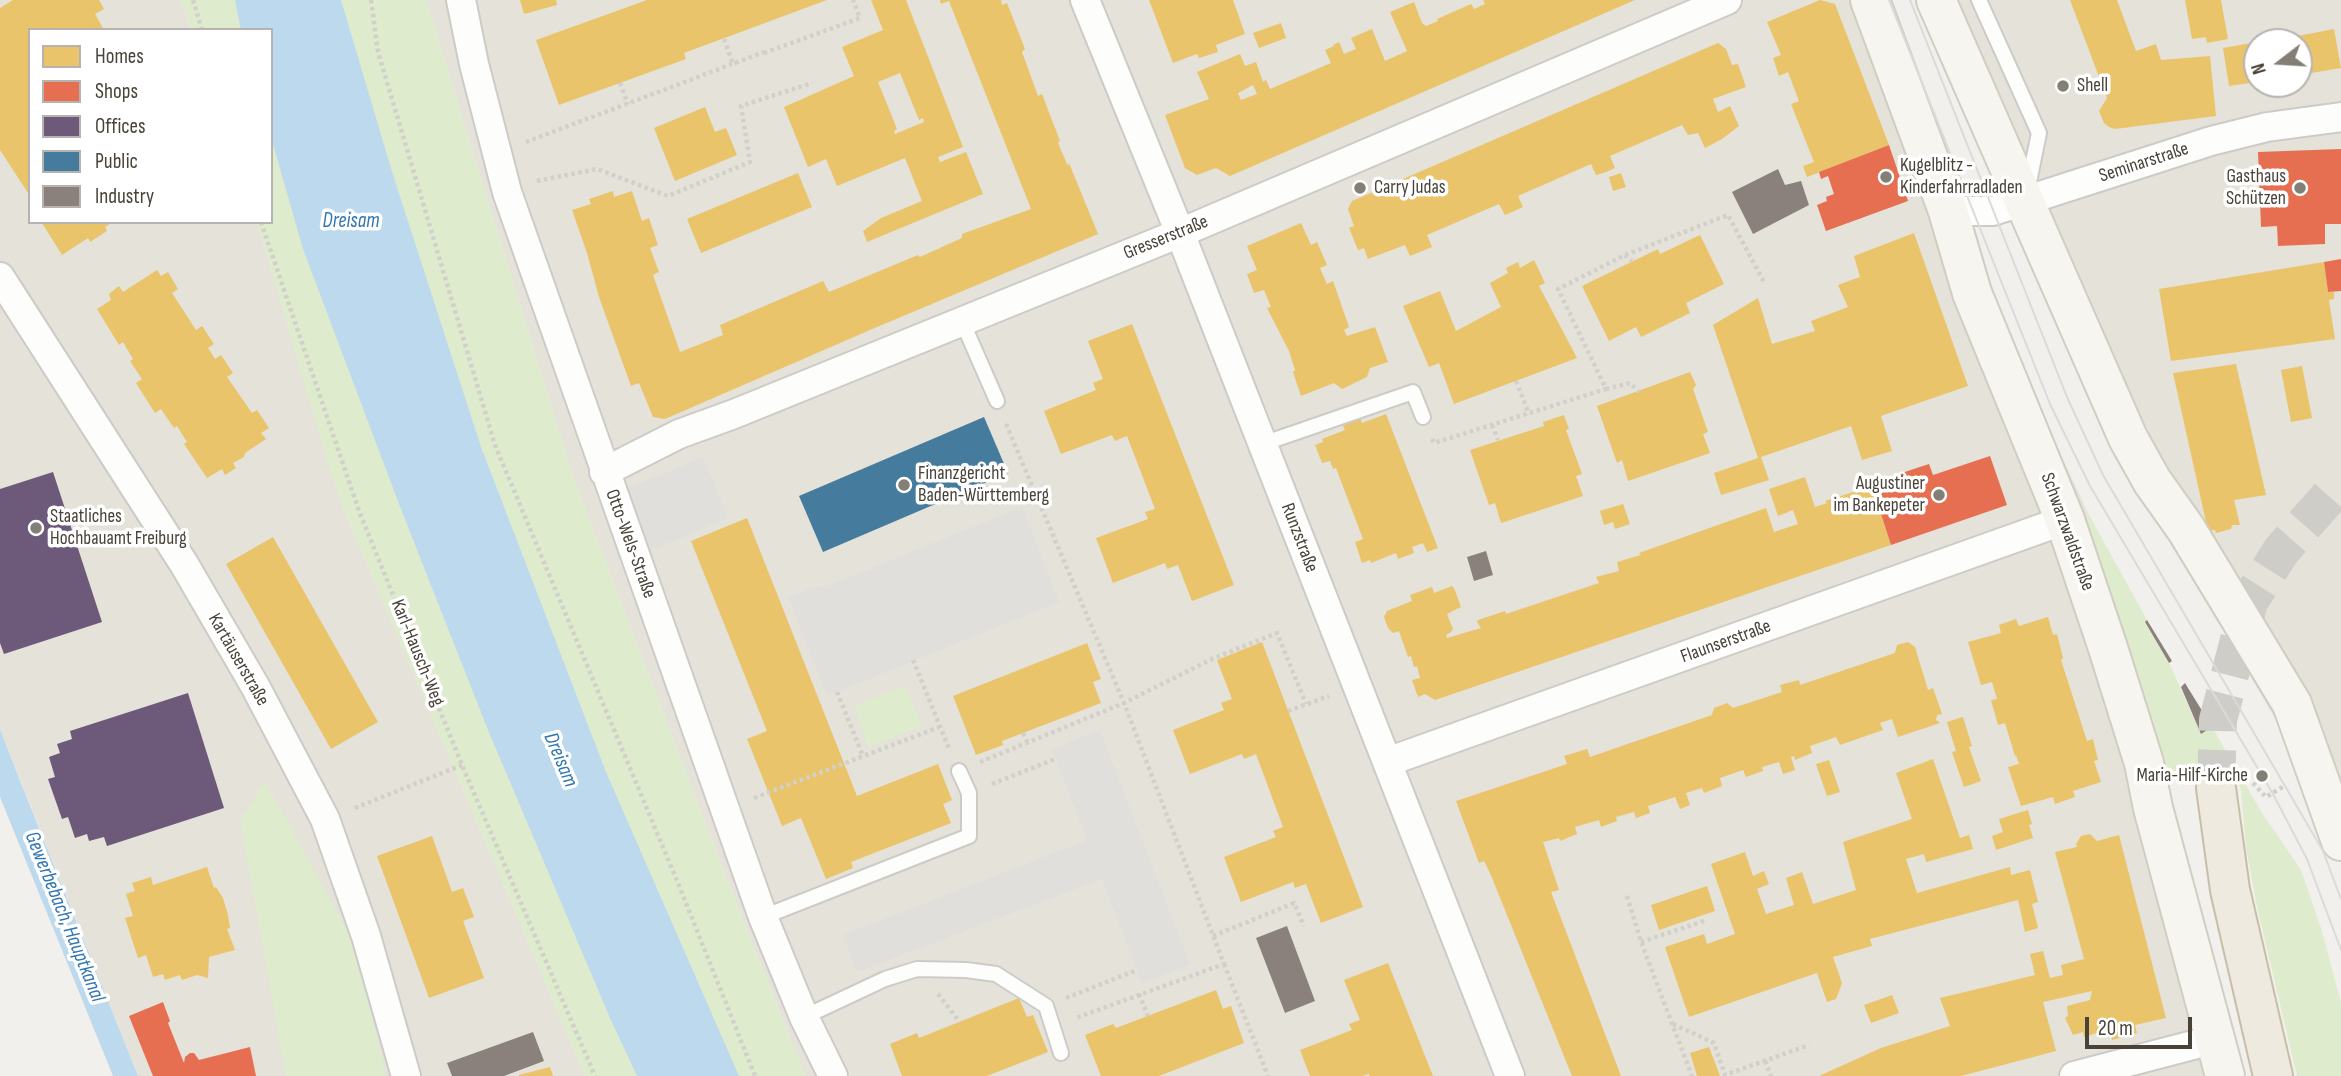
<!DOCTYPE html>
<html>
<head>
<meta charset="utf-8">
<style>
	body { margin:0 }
	#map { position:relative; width:2341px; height:1076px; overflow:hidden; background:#f1f0ec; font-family:"Sofia Sans Condensed",sans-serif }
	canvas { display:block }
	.legend { position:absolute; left:28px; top:28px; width:245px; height:196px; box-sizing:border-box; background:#fff; border:2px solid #b6b3af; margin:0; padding:9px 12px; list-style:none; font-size:21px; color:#484238 }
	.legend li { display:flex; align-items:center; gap:14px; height:35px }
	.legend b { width:35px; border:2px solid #b6b3af }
	.north { position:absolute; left:2243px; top:28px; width:70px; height:70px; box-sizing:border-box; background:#fff; border:2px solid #b6b3af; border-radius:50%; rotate:253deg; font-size:19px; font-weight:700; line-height:28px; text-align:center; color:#484238 }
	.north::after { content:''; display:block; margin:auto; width:24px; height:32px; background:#837f77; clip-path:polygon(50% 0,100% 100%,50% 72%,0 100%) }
	.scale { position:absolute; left:2085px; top:1017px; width:107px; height:32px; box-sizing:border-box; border:4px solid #484238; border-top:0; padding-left:9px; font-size:21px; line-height:24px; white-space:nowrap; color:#484238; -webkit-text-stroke:5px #fff; paint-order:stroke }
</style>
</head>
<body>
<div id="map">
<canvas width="2341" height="1076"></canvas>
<ul class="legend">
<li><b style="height:19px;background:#e9c46a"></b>Homes</li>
<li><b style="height:19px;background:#e76f51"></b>Shops</li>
<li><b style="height:19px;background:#6d597a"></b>Offices</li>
<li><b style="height:19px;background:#457b9d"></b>Public</li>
<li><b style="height:19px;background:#8a817c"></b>Industry</li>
</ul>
<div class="north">N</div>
<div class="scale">20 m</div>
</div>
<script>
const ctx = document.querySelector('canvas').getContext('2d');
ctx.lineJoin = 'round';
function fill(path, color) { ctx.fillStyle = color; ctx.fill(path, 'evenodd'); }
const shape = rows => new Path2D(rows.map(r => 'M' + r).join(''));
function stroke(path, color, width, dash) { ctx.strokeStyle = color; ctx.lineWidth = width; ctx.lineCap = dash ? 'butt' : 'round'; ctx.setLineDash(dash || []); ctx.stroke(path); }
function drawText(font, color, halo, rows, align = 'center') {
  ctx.font = font + ' "Sofia Sans Condensed",sans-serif'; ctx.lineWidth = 7; ctx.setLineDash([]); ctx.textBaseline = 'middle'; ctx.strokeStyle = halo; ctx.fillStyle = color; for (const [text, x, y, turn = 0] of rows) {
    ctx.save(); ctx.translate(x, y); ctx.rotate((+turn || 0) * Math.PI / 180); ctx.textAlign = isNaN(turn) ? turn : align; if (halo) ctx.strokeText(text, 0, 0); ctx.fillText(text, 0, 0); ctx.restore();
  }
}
const residential = shape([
	[0,0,180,0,192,30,30,30,30,222,257,222,341,503,585,1076,138,1076,0,729],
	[426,0,1881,0,1979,250,2026,379,2088,513,2084,539,2166,780,2243,1076,805,1076,728,882,574,480],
	[1928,0,2341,0,2341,857,2310,785,2273,715,2166,531],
	[2257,42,2299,42,2299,84,2257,84]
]);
const green = shape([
	[180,0,426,0,574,480,728,882,805,1076,585,1076,341,503,326,458,257,222,271,222,271,30,192,30],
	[2088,513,2147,620,2145,623,2169,663,2201,733,2212,727,2262,813,2301,870,2322,931,2341,1003,2341,1076,2297,1076,2258,911,2246,848,2241,790,2238,782,2229,776,2166,780,2084,539],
	[905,685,922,726,868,748,855,706],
	[265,781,356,946,386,1076,286,1076,240,821]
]);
const parking = shape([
	[703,457,728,518,648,552,622,491],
	[1022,507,1059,602,827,696,788,597,809,589,832,584],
	[1100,730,1190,965,1142,983,1102,879,857,972,843,935,1087,840,1052,749]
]);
const water = shape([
	[235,0,341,0,393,175,481,447,606,772,739,1076,637,1076,610,1018,488,730,399,504,303,249,271,137,271,30,241,30],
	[0,729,21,783,138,1076,113,1076,0,797]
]);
const homes = shape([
	[13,0,99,0,104,9,95,14,104,30,30,30,30,196,0,150,0,8],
	[520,0,556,0,557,5,524,14],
	[647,0,827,0,684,53,686,59,559,105,536,40],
	[871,0,906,0,963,147,938,157,940,162,966,152,983,194,867,242,863,231,881,218,922,201,905,158,837,186,826,159,808,167,784,107,854,76,842,47,883,30],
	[900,73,919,120,923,118,924,122,895,134,894,131,897,129,878,82],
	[940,0,1001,0,1002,5,1007,3,1025,49,1022,52,1038,96,1042,94,1060,141,1058,142,1060,148,1068,166,1069,163,1098,234,870,330,665,419,653,417,639,383,631,386,599,297,587,253,572,210,591,204,589,199,613,191,614,197,632,191,642,221,649,218,658,245,650,248,659,272,653,275,680,352,723,335,720,325,823,281,829,292,918,255,920,257,962,238,962,234,1031,209,949,1,941,4],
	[1149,0,1233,0,1245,34,1216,45,1218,52,1199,58,1197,54,1173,63],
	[1483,0,1635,0,1230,176,1216,168,1197,175,1185,168,1165,115,1209,99,1197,72,1240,54,1245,66,1256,62,1263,82,1266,80,1270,89,1331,63,1325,50,1334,46,1333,45,1339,42,1344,54,1356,49,1351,38,1372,29,1385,61,1407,51,1390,12,1414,2,1422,23,1426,26,1438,21,1437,19,1471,4,1474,9,1485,4],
	[1253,85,1257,94,1241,100,1238,93],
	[1820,0,1835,4,1889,145,1807,177,1803,166,1814,162,1791,104,1799,101,1788,72,1779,76,1773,58,1781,55,1767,22],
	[2070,0,2117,0,2136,51,2156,44,2161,60,2210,56,2216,116,2115,129,2109,127,2104,123,2099,111,2107,98],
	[2185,0,2221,0,2228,39,2207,43,2206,37,2192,39],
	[1281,23,1286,38,1259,48,1253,33],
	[2334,29,2341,68,2299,75,2299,42,2267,42],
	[2257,42,2257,82,2229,86,2223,48],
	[1718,43,1726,49,1732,65,1738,64,1746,87,1713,99,1718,112,1730,106,1739,126,1722,139,1705,148,1698,133,1688,135,1682,125,1610,156,1615,168,1606,172,1596,175,1591,164,1518,196,1523,207,1505,215,1499,204,1427,235,1432,247,1410,256,1405,245,1368,259,1364,248,1358,250,1349,228,1354,226,1348,209,1352,201],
	[705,107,715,132,726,128,737,155,675,181,654,128],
	[798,173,812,207,701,253,687,219],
	[1621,173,1626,187,1613,191,1609,177],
	[44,222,113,222,105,227,107,231,90,242,88,238,62,255,42,223],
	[1301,223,1311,245,1317,242,1327,265,1320,268,1327,284,1333,281,1349,327,1344,330,1347,336,1375,327,1388,362,1370,368,1367,377,1342,389,1334,383,1301,396,1293,372,1295,370,1289,351,1267,308,1271,307,1264,290,1254,293,1247,274,1257,270,1247,246],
	[1914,233,1968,386,1881,416,1892,451,1862,460,1851,426,1761,457,1769,480,1721,495,1714,473,1758,458,1713,325,1758,298,1772,344,1815,331,1811,321,1848,307,1838,285,1860,277,1854,256],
	[1700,235,1724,284,1686,303,1690,313,1641,337,1636,327,1609,341,1582,286,1658,249,1660,254],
	[1534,260,1545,283,1539,286,1577,358,1454,404,1439,363,1429,367,1403,306,1440,291,1456,331,1501,307,1490,283,1508,273,1506,268,1518,262,1520,268],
	[2324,262,2328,292,2334,292,2334,299,2329,300,2335,339,2171,361,2159,289],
	[157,270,161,276,168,272,178,289,172,293,196,330,202,326,214,344,208,348,215,359,221,355,233,373,227,377,252,413,257,410,269,428,261,433,266,439,245,453,244,457,233,463,236,468,225,475,222,469,207,478,184,444,187,442,177,426,174,428,161,409,155,413,136,383,142,379,130,361,133,359,123,342,119,345,97,309,111,300,109,294,119,286,123,292],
	[1132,324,1234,585,1192,601,1178,565,1167,569,1165,563,1113,583,1096,538,1148,519,1145,512,1155,509,1127,436,1115,441,1112,435,1061,454,1044,411,1096,390,1093,383,1103,379,1088,341],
	[2236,364,2266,495,2234,500,2240,525,2232,525,2231,529,2216,533,2215,530,2208,531,2173,373],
	[2302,366,2312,418,2291,422,2281,370],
	[1690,372,1696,385,1693,389,1708,432,1703,434,1710,453,1628,481,1622,460,1617,463,1597,406],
	[1386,414,1438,548,1427,552,1423,543,1412,547,1414,553,1398,559,1396,553,1371,563,1370,560,1362,563,1355,542,1363,539,1336,468,1333,469,1330,461,1322,463,1315,445,1323,442,1322,439,1345,430,1342,424,1360,417,1362,423],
	[1564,415,1569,429,1566,430,1582,474,1576,476,1583,496,1501,523,1495,503,1489,505,1470,450,1544,426,1543,422],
	[1805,477,1815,507,1827,503,1825,501,1872,486,1891,545,1435,700,1425,694,1418,697,1412,680,1420,678,1417,666,1414,667,1411,656,1408,657,1399,631,1393,633,1388,628,1384,617,1387,611,1412,601,1410,595,1432,587,1434,593,1452,586,1454,588,1461,607,1447,614,1453,629,1451,632,1446,635,1447,638,1481,628,1477,622,1478,620,1505,611,1506,614,1599,583,1596,577,1619,571,1617,562,1641,555,1639,553,1766,508,1774,532,1798,524,1793,510,1778,516,1769,489],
	[1623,504,1630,524,1615,529,1613,522,1604,525,1600,511],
	[747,518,857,796,938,764,952,800,943,804,951,823,851,862,853,868,826,879,801,818,782,826,747,739,767,731,691,541],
	[273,537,378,722,331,749,226,564],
	[2048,617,2053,635,2057,634,2063,658,2061,660,2087,741,2093,739,2098,760,2094,761,2101,782,2073,791,2075,797,2055,804,2053,797,2021,806,2008,767,2019,764,2016,755,2015,756,2005,723,1998,725,1991,700,1997,699,1992,682,1981,685,1968,642,2001,633,1999,625,2016,619,2019,626],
	[1262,642,1363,907,1321,923,1306,884,1295,888,1293,882,1241,902,1224,857,1276,837,1273,831,1283,827,1256,754,1244,759,1242,754,1190,774,1173,730,1224,710,1221,703,1232,699,1217,660],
	[1908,642,1915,647,1928,690,1933,688,1942,714,1937,715,1936,720,1940,723,1898,737,1892,719,1880,723,1883,730,1840,745,1836,737,1810,746,1812,753,1795,760,1794,756,1791,757,1795,770,1783,774,1779,762,1762,767,1763,771,1746,777,1743,770,1720,778,1722,786,1704,793,1702,788,1686,793,1690,805,1680,809,1675,797,1648,806,1650,813,1636,818,1634,812,1616,817,1617,821,1601,827,1599,820,1575,827,1577,834,1560,841,1559,838,1543,842,1559,890,1551,892,1621,1076,1572,1076,1490,873,1484,861,1479,863,1456,801,1567,764,1564,756,1587,749,1590,757,1613,749,1712,715,1714,708,1727,703,1733,708,1782,692,1780,685,1799,680,1800,685,1895,653,1897,645],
	[1087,643,1101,679,1093,682,1101,703,1002,741,1003,745,976,755,953,696],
	[1963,717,1972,746,1969,747,1981,781,1964,787,1952,752,1956,751,1947,722],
	[1933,759,1960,838,1969,835,1973,849,1926,862,1924,854,1906,859,1917,893,2010,867,2011,875,2030,870,2038,902,2032,904,2038,928,2025,932,2018,900,1870,939,1872,946,1833,957,1842,983,1836,999,1827,1002,1817,973,1689,1017,1665,947,1704,934,1707,944,1735,934,1711,864,1745,852,1753,876,1764,871,1769,884,1757,889,1766,914,1794,905,1786,878,1802,872,1813,904,1856,890,1843,842,1912,819,1896,773],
	[1829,760,1840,792,1827,796,1816,764],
	[2028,810,2032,824,2029,825,2033,838,1996,850,1992,836,2003,832,1999,819],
	[2090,834,2097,841,2119,835,2166,1018,2135,1025,2137,1033,2112,1040,2110,1029,2084,1037,2083,1032,2073,1035,2065,1018,2068,1016,2067,1006,2090,1000,2092,991,2043,1002,2056,1051,1961,1076,1819,1076,1881,1048,1950,1026,1940,998,2035,975,2030,954,2043,951,2050,978,2063,975,2061,965,2084,959,2055,852,2077,847,2076,844,2081,836],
	[432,836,452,892,463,888,474,917,463,921,484,978,429,998,377,856],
	[207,867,214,888,216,887,223,898,228,915,230,928,227,929,235,950,209,957,208,978,197,975,182,980,180,975,165,980,163,974,153,977,146,955,138,958,125,918,133,916,126,894,135,891,132,883,151,877,153,885],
	[1707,886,1715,911,1659,930,1651,905],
	[1388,963,1433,1076,1370,1076,1369,1074,1362,1076,1310,1076,1300,1050,1352,1030,1349,1024,1360,1020,1344,980],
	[1216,990,1223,1009,1231,1006,1244,1043,1159,1076,1101,1076,1085,1035,1113,1024,1116,1028],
	[1892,995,1899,1013,1871,1023,1864,1005],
	[1019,998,1027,1017,1033,1015,1048,1052,987,1076,902,1076,890,1044,917,1033,919,1038],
	[1709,1047,1720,1076,1697,1076,1690,1053],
	[550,1067,553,1076,519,1076,519,1075]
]);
const shops = shape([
	[1889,145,1908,201,1826,231,1817,205,1827,201,1826,197,1834,194,1828,176,1821,179,1819,172],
	[2341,149,2341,224,2325,224,2325,244,2278,246,2277,226,2261,227,2258,152],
	[2341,259,2341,291,2328,292,2324,262],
	[1990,456,2007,505,1891,545,1871,483,1929,464,1933,475],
	[163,1002,170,1021,168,1023,184,1063,185,1057,190,1053,194,1053,199,1060,250,1047,256,1076,153,1076,129,1016]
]);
const offices = shape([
	[53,472,102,622,4,654,0,643,0,489],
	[188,693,224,808,107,846,104,837,89,841,87,834,75,838,68,817,62,819,48,779,55,777,49,757,60,753,57,744,72,739,70,731]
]);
const public = shape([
	[984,417,1008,473,823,552,799,496]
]);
const industry = shape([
	[1778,169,1785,185,1801,181,1809,205,1753,234,1732,192],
	[1486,551,1493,575,1474,581,1467,557],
	[2147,620,2172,661,2169,663,2145,622],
	[2185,683,2212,727,2201,734,2181,687],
	[1287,926,1315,1001,1285,1013,1256,938],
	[533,1032,544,1061,504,1076,452,1076,447,1063]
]);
const trunkTunnel = shape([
	[2216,788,2218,720,2249,602,2281,551,2341,483]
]);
const path = shape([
	[193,0,202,30],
	[371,0,378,52,495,445,678,883,755,1076],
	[724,39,733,64,736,63],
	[764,53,860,18,853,0],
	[620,83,628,104],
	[526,142,764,52],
	[537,181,597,169,668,196,750,162,741,106,812,83],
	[261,222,359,511,462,765,595,1076],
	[1625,255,1632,261],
	[1516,381,1529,414],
	[1606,389,1630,383,1639,392],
	[1006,424,1124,703,1224,964,1076,1018],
	[1492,425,1498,440],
	[1432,439,1434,443,1606,389,1558,289,1625,255,1728,215,1764,282],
	[913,660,950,751],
	[837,692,863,756],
	[1288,711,1329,696],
	[1023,733,1028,744],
	[980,762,1124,703,1214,658,1277,633,1306,704],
	[2253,783,2266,797,2284,786],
	[992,784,1055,759],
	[754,798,939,727],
	[355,808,462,765],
	[1627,896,1641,942,1692,1076],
	[1213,936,1294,903,1304,926],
	[1641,942,1707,920],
	[1224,964,1268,1076],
	[938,994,960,1022],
	[1139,994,1148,1016],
	[1066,998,1137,970],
	[1673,1024,1714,1043,1725,1075,1809,1045],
	[1765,1061,1771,1076]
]);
const service = shape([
	[1979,0,2039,133,2028,187],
	[962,321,997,401],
	[1262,444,1413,392,1423,417],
	[763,917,969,836,969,793,959,771],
	[804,1017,885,979,917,969,966,970,996,974,1046,1006,1061,1053]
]);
const minor = shape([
	[461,0,474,64,507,192,763,917,804,1017,833,1076],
	[1085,0,1180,233,1510,1076],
	[1948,211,1993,211,2211,141,2267,127,2341,117],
	[0,277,184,564,255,686,325,819,366,936,406,1076],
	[604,472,679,434,734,414,1180,233,1727,0],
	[1387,762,2065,520],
	[2074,1076,2216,1039]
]);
const secondary = shape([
	[1870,0,1948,211,1972,293,2065,520,2108,648,2144,763,2153,808,2225,1076],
	[1936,0,2128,438,2152,481,2186,529,2292,704,2341,841]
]);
const trunk = shape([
	[2216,788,2230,890,2273,1076]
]);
const tram = shape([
	[1889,0,2050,404,2090,486,2273,794,2307,859,2341,950],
	[1910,0,2067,397,2103,475,2323,851,2341,899]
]);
const markers = [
	[2063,86,7,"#837f77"],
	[1886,177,7,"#837f77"],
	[1360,188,7,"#837f77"],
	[2300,188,7,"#837f77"],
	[904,485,7,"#837f77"],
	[1939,495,7,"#837f77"],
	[36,528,7,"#837f77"],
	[2262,776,7,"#837f77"]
];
const poiNames = [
	["Shell",2077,86],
	["Kugelblitz -",1900,166],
	["Kinderfahrradladen",1900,188],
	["Gasthaus",2286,177,"right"],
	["Schützen",2286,199,"right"],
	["Carry Judas",1374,188],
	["Finanzgericht",918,474],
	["Baden-Württemberg",918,496],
	["Augustiner",1925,484,"right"],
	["im Bankepeter",1925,506,"right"],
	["Staatliches",50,517],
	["Hochbauamt Freiburg",50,539],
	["Maria-Hilf-Kirche",2248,776,"right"]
];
const streetNames = [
	["Seminarstraße",2144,163,-18],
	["Gresserstraße",1166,238,-22],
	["Schwarzwaldstraße",2067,532,70],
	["Runzstraße",1299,538,69],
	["Otto-Wels-Straße",630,544,70],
	["Flaunserstraße",1726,642,-20],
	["Karl-Hausch-Weg",417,653,68],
	["Kartäuserstraße",238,660,60]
];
const waterNames = [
	["Dreisam",351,222],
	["Dreisam",560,760,67],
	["Gewerbebach, Hauptkanal",64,917,68]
];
fill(residential, '#e5e2d9');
fill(green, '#deebcd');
fill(parking, '#e1dfdc');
fill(water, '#bdd9ee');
fill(homes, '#e9c46a');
fill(shops, '#e76f51');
fill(offices, '#6d597a');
fill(public, '#457b9d');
fill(industry, '#8a817c');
stroke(trunkTunnel, '#cfcdc8', 38, [38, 19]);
stroke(service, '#cdcbc7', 18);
stroke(minor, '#cdcbc7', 32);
stroke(secondary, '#d0cdc3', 42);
stroke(trunk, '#c8bea8', 42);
stroke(path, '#d1d0cb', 4.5, [3.5, 3.5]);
stroke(service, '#fdfdfc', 14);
stroke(minor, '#fdfdfc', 28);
stroke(secondary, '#f7f5ef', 38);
stroke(trunk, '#eeeae0', 38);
stroke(tram, '#dadad9', 2);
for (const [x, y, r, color] of markers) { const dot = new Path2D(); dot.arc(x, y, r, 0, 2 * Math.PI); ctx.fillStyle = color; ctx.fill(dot); stroke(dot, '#fff', 2.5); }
drawText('19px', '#484238', '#fff', poiNames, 'left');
drawText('19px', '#484238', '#fff', streetNames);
drawText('italic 21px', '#3277b2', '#fff', waterNames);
</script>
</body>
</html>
